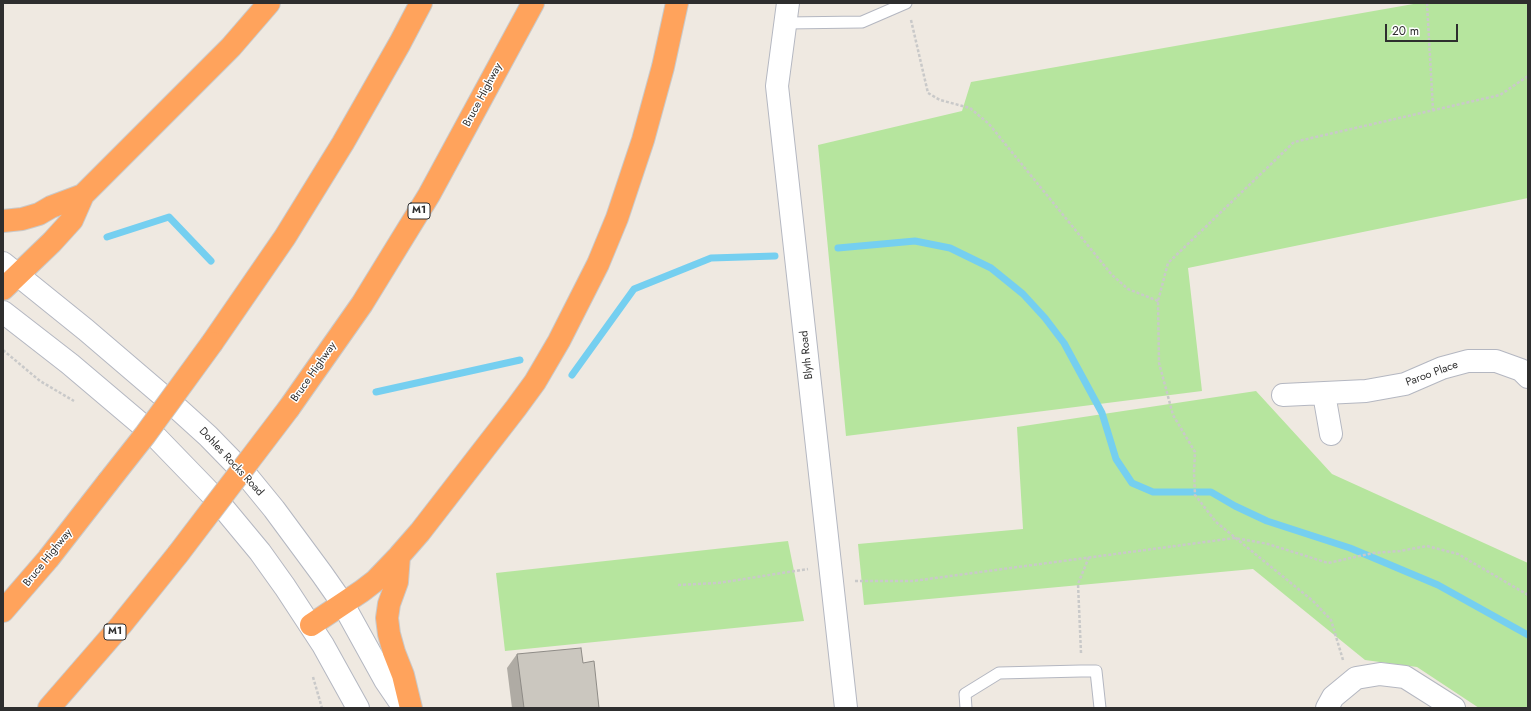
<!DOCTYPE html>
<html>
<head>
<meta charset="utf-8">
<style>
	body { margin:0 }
	#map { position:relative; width:1531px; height:711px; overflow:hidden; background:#efe9e1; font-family:Jost,sans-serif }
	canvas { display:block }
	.frame { position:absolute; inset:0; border:4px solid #2e2e2e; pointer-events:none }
	.scale { position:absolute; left:1385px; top:24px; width:73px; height:18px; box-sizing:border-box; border:2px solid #2e2e2e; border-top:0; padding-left:5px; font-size:12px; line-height:14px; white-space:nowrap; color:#2e2e2e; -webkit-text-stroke:3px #fff; paint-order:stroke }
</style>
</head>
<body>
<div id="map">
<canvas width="1531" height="711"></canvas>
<div class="frame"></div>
<div class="scale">20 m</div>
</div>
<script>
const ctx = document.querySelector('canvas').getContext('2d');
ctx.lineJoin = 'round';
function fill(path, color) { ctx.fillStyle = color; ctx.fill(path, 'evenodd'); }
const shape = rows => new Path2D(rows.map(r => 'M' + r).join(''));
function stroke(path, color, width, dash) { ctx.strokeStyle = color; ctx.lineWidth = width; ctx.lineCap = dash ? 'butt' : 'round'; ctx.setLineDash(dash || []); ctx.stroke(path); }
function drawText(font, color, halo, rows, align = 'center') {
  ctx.font = font + ' Jost,sans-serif'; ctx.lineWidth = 3; ctx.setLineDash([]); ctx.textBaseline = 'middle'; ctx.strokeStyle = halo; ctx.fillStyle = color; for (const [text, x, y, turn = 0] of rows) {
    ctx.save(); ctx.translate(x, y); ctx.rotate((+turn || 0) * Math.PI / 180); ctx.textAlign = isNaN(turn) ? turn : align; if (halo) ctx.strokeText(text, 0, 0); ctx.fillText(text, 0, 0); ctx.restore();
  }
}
const green = shape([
	[1419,3,1528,3,1528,198,1188,268,1202,391,846,436,818,145,962,111,971,82],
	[1256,391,1332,474,1528,563,1528,708,1479,708,1417,667,1365,660,1253,569,864,605,858,544,1023,529,1017,427],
	[788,541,804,621,505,651,496,573]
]);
const stream = shape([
	[107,237,169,217,211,261],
	[838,248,915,241,950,248,991,268,1023,294,1045,318,1064,343,1102,413,1116,459,1132,483,1153,492,1211,492,1235,506,1267,521,1350,548,1438,585,1528,635],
	[572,375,634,289,711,258,775,256],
	[376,392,520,360]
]);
const path = shape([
	[1427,3,1433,110],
	[911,20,928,93,940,100,970,108,989,124,1112,275,1128,289,1158,301],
	[3,350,40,381,74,401],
	[855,581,913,581,1235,538,1268,544,1328,563,1373,553,1400,551,1427,546,1458,554,1528,595],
	[678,585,718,583,808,569],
	[1081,653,1078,584,1089,557],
	[1343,660,1331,620,1313,601,1216,522,1195,495,1194,472,1195,452,1173,415,1159,363,1158,301,1168,263,1294,142,1500,95,1528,76],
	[313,677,322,708]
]);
const lane = shape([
	[786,23,862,22,906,3],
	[966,708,965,694,999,673,1081,671,1096,671,1100,708]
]);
const street = shape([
	[788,3,777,86,846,708],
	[1324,394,1331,434],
	[1283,395,1366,391,1405,384,1442,368,1468,361,1496,361,1521,370,1528,377],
	[1327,708,1333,697,1356,678,1380,674,1405,677,1454,708]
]);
const secondary = shape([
	[3,263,86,330,176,407,208,436,247,476,274,509,322,574,343,604,385,680,404,708],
	[3,312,70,364,155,436,216,499,260,552,285,587,323,645,358,708]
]);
const highway = shape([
	[3,221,22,219,39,214,51,207,83,195],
	[3,289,52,242,72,220,83,195,231,47,269,3],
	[212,343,285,237,343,143,400,43,421,3],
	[289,408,362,304,429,195,533,3],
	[399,556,397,582,389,604,387,618,389,634,394,652,403,675,411,708],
	[3,611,48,559,108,482],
	[311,625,362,591,375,581,399,556,420,532,516,408,535,382,559,341,598,264,617,218,643,140,663,67,677,3],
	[49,708,121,625,178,554]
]);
const highwayBridge = shape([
	[108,482,145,435,212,343],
	[178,554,289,408]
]);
const wall = shape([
	[517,654,583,663,599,708,512,708,507,668]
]);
const building = shape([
	[581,648,583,663,594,661,599,708,524,708,517,654,581,648]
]);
const shields = [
	[419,211,22],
	[115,632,22]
];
const shieldNames = [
	["M1",419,211],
	["M1",115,632]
];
const streetNames = [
	["Bruce Highway",483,95,-62],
	["Blyth Road",807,355,-96],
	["Bruce Highway",314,372,-55],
	["Paroo Place",1432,374,-20],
	["Dohles Rocks Road",231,462,47],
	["Bruce Highway",48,558,-51]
];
fill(green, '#b6e59e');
stroke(stream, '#75cff0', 7);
stroke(lane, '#b4b7c1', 13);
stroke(street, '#b4b7c1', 24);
stroke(secondary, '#b4b7c1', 24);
stroke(highway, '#c9c9c9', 24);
stroke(path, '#c9c9c9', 2.5, [3, 2]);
stroke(lane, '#fff', 11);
stroke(street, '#fff', 22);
stroke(secondary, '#fff', 22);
stroke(highway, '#ffa35c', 22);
stroke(highwayBridge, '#c9c9c9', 24, []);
stroke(highwayBridge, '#ffa35c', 22);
fill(wall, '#afaba4');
fill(building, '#cbc7bf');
stroke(building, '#8e8b86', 1);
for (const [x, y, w] of shields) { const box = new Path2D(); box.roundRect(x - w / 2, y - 8, w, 16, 3); ctx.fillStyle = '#fff'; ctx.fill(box); stroke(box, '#2e2e2e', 1); }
drawText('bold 10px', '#2e2e2e', null, shieldNames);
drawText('11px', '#2e2e2e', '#fff', streetNames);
</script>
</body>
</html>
